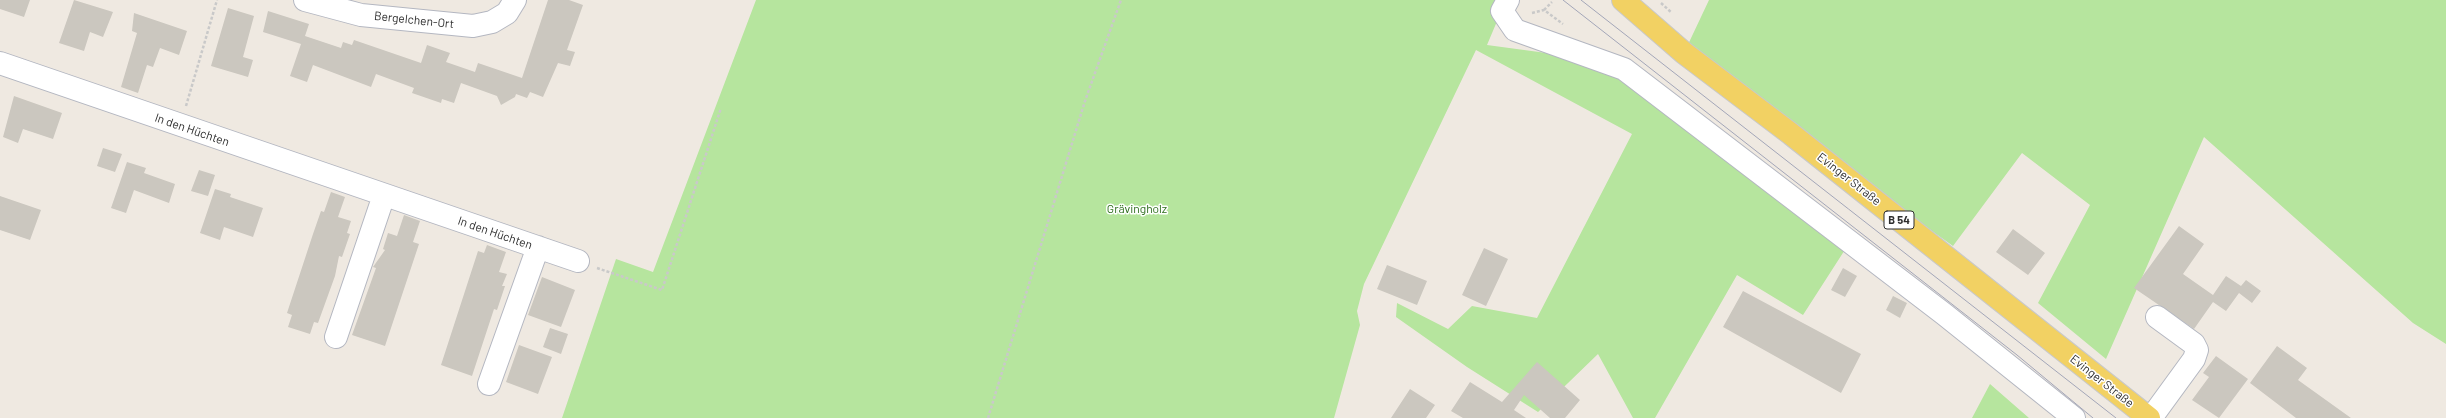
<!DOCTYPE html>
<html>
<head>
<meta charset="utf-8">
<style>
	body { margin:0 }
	canvas { display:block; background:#efe9e1 }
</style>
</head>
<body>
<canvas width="2446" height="418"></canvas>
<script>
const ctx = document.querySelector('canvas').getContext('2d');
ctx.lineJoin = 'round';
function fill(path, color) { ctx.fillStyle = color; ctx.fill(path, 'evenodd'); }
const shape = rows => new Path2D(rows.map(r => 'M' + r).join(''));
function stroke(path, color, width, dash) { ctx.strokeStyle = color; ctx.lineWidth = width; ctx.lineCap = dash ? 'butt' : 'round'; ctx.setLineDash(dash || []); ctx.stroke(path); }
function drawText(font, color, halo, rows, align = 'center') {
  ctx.font = font + ' Barlow,sans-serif'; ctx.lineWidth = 3; ctx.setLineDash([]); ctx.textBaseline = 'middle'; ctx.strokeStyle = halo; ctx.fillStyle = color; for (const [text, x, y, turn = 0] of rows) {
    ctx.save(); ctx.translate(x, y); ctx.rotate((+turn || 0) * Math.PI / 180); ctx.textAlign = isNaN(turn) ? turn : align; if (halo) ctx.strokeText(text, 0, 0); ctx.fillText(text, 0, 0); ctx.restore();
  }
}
const green = shape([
	[756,0,1506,0,1487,45,1576,57,1626,77,1848,245,1803,315,1737,275,1655,418,1633,418,1598,354,1538,412,1467,367,1396,317,1397,303,1448,329,1472,306,1537,318,1632,134,1476,50,1364,284,1357,311,1360,325,1334,418,562,418,616,259,653,272],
	[1709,0,2446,0,2446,344,2413,323,2204,137,2106,359,2038,303,2090,205,2022,153,1953,246,1684,53],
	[1990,384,2029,418,1972,418]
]);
const building = shape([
	[0,0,30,0,24,17,0,9],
	[74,0,113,12,103,37,90,32,84,51,59,43],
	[548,0,569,0,583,5,567,50,575,52,570,66,558,63,543,97,530,92,527,98,516,94,515,97,501,105,497,96,461,83,454,103,442,99,441,103,412,93,414,88,376,74,371,87,313,65,307,82,290,76,301,44,263,32,268,11,309,24,305,36,341,48,343,42,352,45,354,40,421,63,427,45,450,53,446,62,475,72,478,63,522,78],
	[228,8,254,16,243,57,253,60,248,77,211,66],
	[134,13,187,31,179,55,160,48,153,67,147,65,138,93,121,87,137,33,132,31],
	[14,96,62,113,53,139,23,129,18,143,3,137],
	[103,148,122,154,115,172,97,166],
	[127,162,146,168,144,173,175,184,169,203,134,190,126,213,111,208],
	[199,170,215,175,208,196,191,191],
	[215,189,231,194,230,197,263,208,253,237,224,227,220,240,200,233],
	[331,192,345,197,338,217,351,221,347,233,350,234,342,257,339,256,335,276,318,323,314,322,310,334,288,327,292,315,287,313,313,234,321,211,324,212],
	[0,196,41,210,30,240,0,230],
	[404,215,420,221,413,242,419,244,385,346,352,335,376,268,373,267,385,250,383,249,388,233,397,236],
	[2179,226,2204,244,2183,274,2213,295,2226,276,2241,286,2246,280,2261,291,2252,303,2239,293,2226,311,2213,302,2194,329,2134,288],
	[2013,229,2045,253,2028,275,1996,252],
	[487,245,506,252,499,272,507,274,502,286,505,286,497,310,494,309,472,376,441,365,478,251,484,253],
	[1484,248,1508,259,1486,306,1462,295],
	[1387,265,1427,281,1417,305,1377,289],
	[1843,268,1857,276,1845,297,1831,290],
	[542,277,575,290,561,327,528,315],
	[1743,291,1861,354,1841,393,1723,327],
	[1893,296,1907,303,1900,318,1886,310],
	[550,328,568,334,561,354,543,347],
	[519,345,552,357,538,394,506,382],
	[2277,346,2307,368,2298,380,2351,418,2296,418,2250,383],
	[2216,356,2248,379,2219,418,2192,400,2209,377,2203,373],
	[1537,362,1580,400,1565,418,1550,418,1524,395,1514,410,1526,418,1463,418,1451,411,1470,382,1502,402],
	[1410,389,1435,405,1426,418,1391,418]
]);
const path = shape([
	[1661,3,1672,13],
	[1544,10,1552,2],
	[1532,13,1544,10,1563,24],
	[186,106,217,0],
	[597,268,662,290,721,108],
	[988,418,1085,101,1121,0]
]);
const minor = shape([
	[305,0,361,15,473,26,492,22,507,13,515,0],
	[1508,0,1502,11,1515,30,1624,69,1944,314,2074,418],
	[0,63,578,261],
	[336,337,384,195],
	[489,384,538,247],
	[2151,418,2194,359,2197,350,2194,344,2157,317]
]);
const major = shape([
	[1623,0,1684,53,1791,134,2149,418]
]);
const tram = shape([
	[1563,0,2017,355,2093,418],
	[1581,0,2116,418]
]);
const shields = [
	[1899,220,30]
];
const shieldNames = [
	["B 54",1899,220]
];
const streetNames = [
	["Bergelchen-Ort",414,20,6],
	["In den Hüchten",192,130,19],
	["Evinger Straße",1849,179,38],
	["In den Hüchten",495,233,19],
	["Evinger Straße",2102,381,38]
];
const parkNames = [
	["Grävingholz",1137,209]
];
fill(green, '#b6e59e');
fill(building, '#cbc7bf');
stroke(minor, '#b4b7c1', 24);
stroke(major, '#c9c9c9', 24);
stroke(path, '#c9c9c9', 2.5, [3, 2]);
stroke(minor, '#fff', 22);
stroke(major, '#f2d163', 22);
stroke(tram, '#a3a6b8', 1);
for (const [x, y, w] of shields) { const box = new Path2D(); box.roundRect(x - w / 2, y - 9, w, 18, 3); ctx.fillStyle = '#fff'; ctx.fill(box); stroke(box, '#2e2e2e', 1); }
drawText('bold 11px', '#2e2e2e', null, shieldNames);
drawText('12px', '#2e2e2e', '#fff', streetNames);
drawText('12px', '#2c6e1b', '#fff', parkNames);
</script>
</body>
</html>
